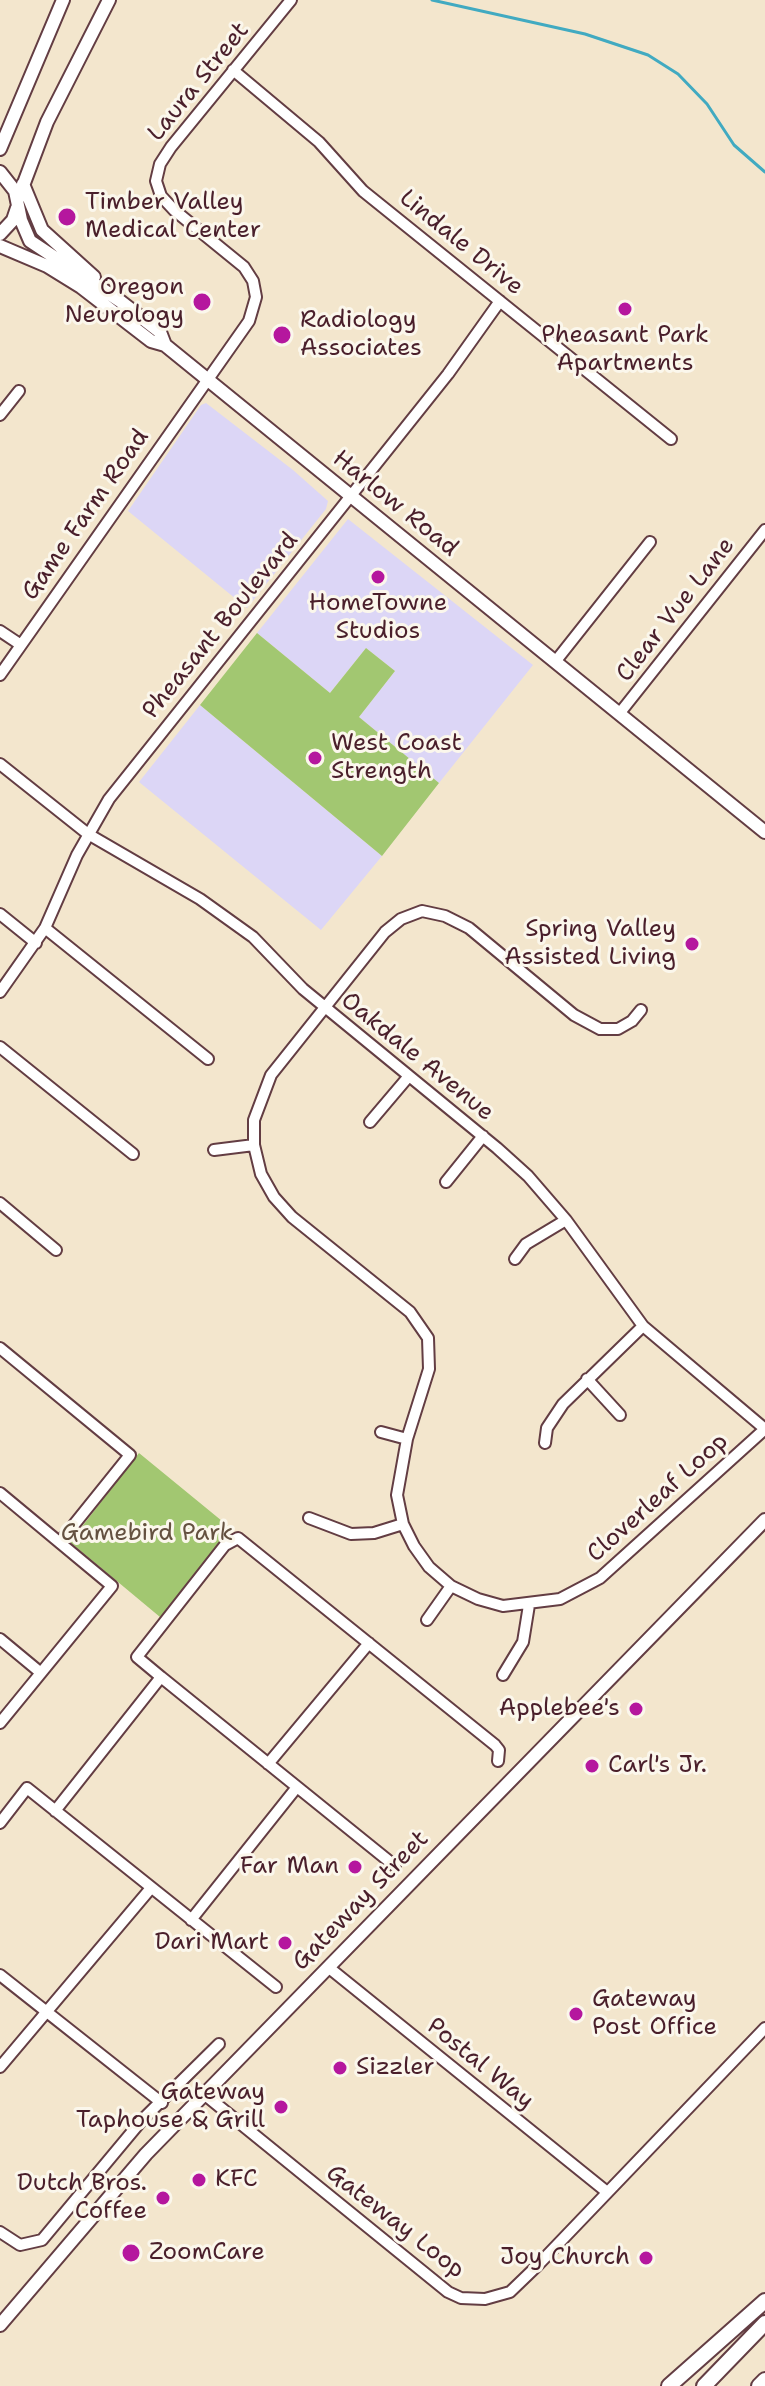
<!DOCTYPE html>
<html>
<head>
<meta charset="utf-8">
<style>
	body { margin:0 }
	canvas { display:block; background:#f3e6cd }
</style>
</head>
<body>
<canvas width="765" height="2386"></canvas>
<script>
const ctx = document.querySelector('canvas').getContext('2d');
ctx.lineJoin = 'round';
function fill(path, color) { ctx.fillStyle = color; ctx.fill(path, 'evenodd'); }
const shape = rows => new Path2D(rows.map(r => 'M' + r).join(''));
function stroke(path, color, width, dash) { ctx.strokeStyle = color; ctx.lineWidth = width; ctx.lineCap = dash ? 'butt' : 'round'; ctx.setLineDash(dash || []); ctx.stroke(path); }
function drawText(font, color, halo, rows, align = 'center') {
  ctx.font = font + ' "Shantell Sans",sans-serif'; ctx.lineWidth = 6; ctx.setLineDash([]); ctx.textBaseline = 'middle'; ctx.strokeStyle = halo; ctx.fillStyle = color; for (const [text, x, y, turn = 0] of rows) {
    ctx.save(); ctx.translate(x, y); ctx.rotate((+turn || 0) * Math.PI / 180); ctx.textAlign = isNaN(turn) ? turn : align; if (halo) ctx.strokeText(text, 0, 0); ctx.fillText(text, 0, 0); ctx.restore();
  }
}
const built = shape([
	[206,403,293,470,328,501,326,509,247,608,128,511,201,405],
	[348,519,533,665,439,783,359,717,395,671,366,648,330,693,257,633],
	[200,705,382,856,321,930,139,782]
]);
const green = shape([
	[257,633,330,693,366,648,395,671,359,717,439,783,382,856,200,705],
	[139,1453,233,1530,160,1617,70,1542]
]);
const stream = shape([
	[432,0,585,34,648,55,678,74,707,104,734,145,765,172]
]);
const minor = shape([
	[233,70,319,142,363,191,671,439],
	[0,415,19,391],
	[0,631,21,645],
	[555,662,650,542],
	[0,675,249,321,256,297,253,281,244,267,174,210,161,196,156,181,160,164,171,147,291,0],
	[619,714,765,530],
	[0,764,88,834,200,899,253,937,303,989,497,1148,528,1176,566,1220,643,1326,765,1429],
	[0,914,36,943],
	[45,928,208,1059],
	[0,992,45,928,77,855,109,799,448,374,500,301],
	[641,1010,632,1021,618,1029,600,1029,574,1015,469,928,445,916,422,911,401,919,385,932,271,1075,254,1120,254,1145,261,1174,274,1197,292,1217,410,1312,428,1338,429,1369,407,1439,397,1495,403,1524,414,1546,429,1567,451,1586,478,1599,503,1606,560,1599,600,1578,765,1429],
	[0,1047,133,1154],
	[370,1122,409,1076],
	[214,1150,254,1145],
	[446,1182,483,1136],
	[0,1203,56,1250],
	[515,1259,526,1244,566,1220],
	[0,1348,130,1455,60,1542],
	[587,1379,620,1415],
	[381,1432,407,1439],
	[545,1443,547,1428,563,1404,643,1326],
	[0,1493,112,1586,0,1723],
	[309,1518,351,1534,374,1533,403,1524],
	[427,1620,451,1586],
	[0,1639,41,1673],
	[503,1675,523,1642,529,1605],
	[161,1677,137,1657,225,1545,238,1538,495,1745,499,1750,498,1761],
	[268,1764,369,1643],
	[55,1811,161,1677,395,1866],
	[0,1823,27,1788,276,1987],
	[191,1920,297,1787],
	[328,1967,607,2192],
	[0,1975,162,2103],
	[0,2067,151,1888],
	[204,2094,448,2292,461,2298,485,2299,510,2292,537,2266,765,2028],
	[0,2232,20,2245,42,2240,142,2120,219,2044]
]);
const major = shape([
	[0,149,63,0],
	[0,172,15,191,21,220,30,241,120,301,160,332,165,345],
	[23,184,42,230,94,277],
	[18,199,47,122,109,0],
	[0,234,13,220,17,208],
	[0,246,47,266,81,287,151,341,165,345,765,832],
	[0,2325,146,2154,765,1520]
]);
const highway = shape([
	[669,2386,765,2301],
	[704,2386,765,2323],
	[759,2386,765,2380]
]);
const markers = [
	[67,217,10,"#b5179e"],
	[202,302,10,"#b5179e"],
	[625,309,8,"#b5179e"],
	[282,335,10,"#b5179e"],
	[378,577,8,"#b5179e"],
	[315,758,8,"#b5179e"],
	[692,944,8,"#b5179e"],
	[636,1709,8,"#b5179e"],
	[592,1766,8,"#b5179e"],
	[355,1867,8,"#b5179e"],
	[285,1943,8,"#b5179e"],
	[576,2014,8,"#b5179e"],
	[340,2068,8,"#b5179e"],
	[281,2107,8,"#b5179e"],
	[199,2180,8,"#b5179e"],
	[163,2198,8,"#b5179e"],
	[131,2253,10,"#b5179e"],
	[646,2258,8,"#b5179e"]
];
const streetNames = [
	["Laura Street",199,82,-51],
	["Lindale Drive",461,243,39],
	["Harlow Road",395,504,39],
	["Game Farm Road",86,515,-55],
	["Clear Vue Lane",676,610,-52],
	["Pheasant Boulevard",221,626,-51],
	["Oakdale Avenue",417,1057,39],
	["Cloverleaf Loop",658,1498,-42],
	["Gateway Street",361,1901,-46],
	["Postal Way",480,2064,39],
	["Gateway Loop",395,2222,38]
];
const poiNames = [
	["Timber Valley",85,203],
	["Medical Center",85,231],
	["Oregon",184,288,"right"],
	["Neurology",184,316,"right"],
	["Radiology",300,321],
	["Associates",300,349],
	["Pheasant Park",625,336,"center"],
	["Apartments",625,364,"center"],
	["HomeTowne",378,604,"center"],
	["Studios",378,632,"center"],
	["West Coast",331,744],
	["Strength",331,772],
	["Spring Valley",676,930,"right"],
	["Assisted Living",676,958,"right"],
	["Applebee's",620,1709,"right"],
	["Carl's Jr.",608,1766],
	["Far Man",339,1867,"right"],
	["Dari Mart",269,1943,"right"],
	["Gateway",592,2000],
	["Post Office",592,2028],
	["Sizzler",356,2068],
	["Gateway",265,2093,"right"],
	["Taphouse & Grill",265,2121,"right"],
	["KFC",215,2180],
	["Dutch Bros.",147,2184,"right"],
	["Coffee",147,2212,"right"],
	["ZoomCare",149,2253],
	["Joy Church",630,2258,"right"]
];
const parkNames = [
	["Gamebird Park",147,1534]
];
fill(built, '#dcd6f6');
fill(green, '#a2c771');
stroke(stream, '#41aac1', 3);
stroke(minor, '#633d43', 14);
stroke(major, '#633d43', 16);
stroke(highway, '#633d43', 18);
stroke(minor, '#fff', 10);
stroke(major, '#fff', 12);
stroke(highway, '#fff', 14);
for (const [x, y, r, color] of markers) { const dot = new Path2D(); dot.arc(x, y, r, 0, 2 * Math.PI); ctx.fillStyle = color; ctx.fill(dot); stroke(dot, '#fbf7ec', 3); }
drawText('24px', '#4a1f2b', '#fbf7ec', streetNames);
drawText('24px', '#4a1f2b', '#fbf7ec', poiNames, 'left');
drawText('24px', '#645140', '#fbf7ec', parkNames);
</script>
</body>
</html>
